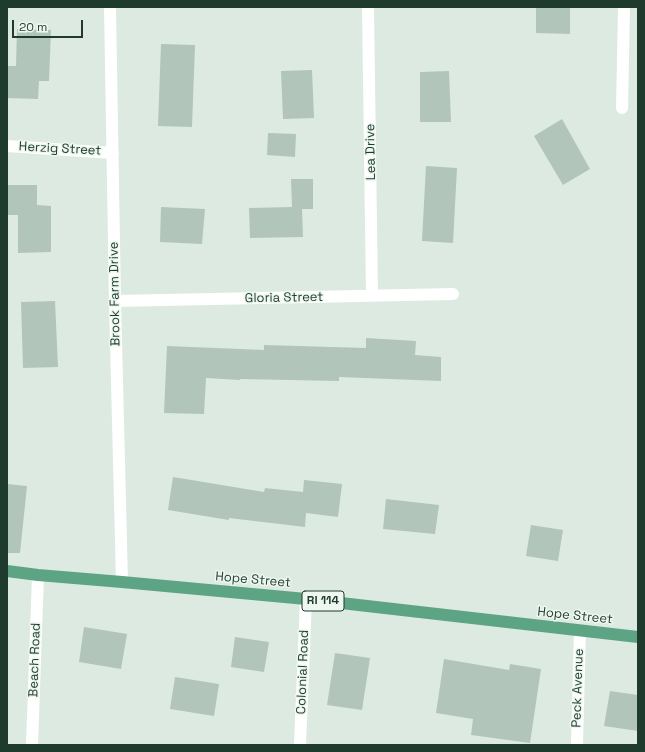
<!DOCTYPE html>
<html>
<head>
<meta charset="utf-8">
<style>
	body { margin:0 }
	#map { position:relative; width:645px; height:752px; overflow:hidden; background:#ddeae2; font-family:"Space Grotesk",sans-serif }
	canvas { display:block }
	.frame { position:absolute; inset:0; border:8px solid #1e3b2d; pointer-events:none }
	.scale { position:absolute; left:12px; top:20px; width:71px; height:18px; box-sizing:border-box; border:2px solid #1e3b2d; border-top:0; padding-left:5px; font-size:12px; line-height:14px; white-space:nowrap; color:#1e3b2d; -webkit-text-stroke:3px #edf7f0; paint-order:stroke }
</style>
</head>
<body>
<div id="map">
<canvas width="645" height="752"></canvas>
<div class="frame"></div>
<div class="scale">20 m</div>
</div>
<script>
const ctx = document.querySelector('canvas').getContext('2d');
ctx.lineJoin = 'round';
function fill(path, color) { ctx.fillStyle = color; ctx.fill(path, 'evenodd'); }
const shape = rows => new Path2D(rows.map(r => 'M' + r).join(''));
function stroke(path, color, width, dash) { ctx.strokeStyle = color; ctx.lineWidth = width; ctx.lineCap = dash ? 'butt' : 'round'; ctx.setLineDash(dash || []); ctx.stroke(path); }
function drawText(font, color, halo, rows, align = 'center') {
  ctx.font = font + ' "Space Grotesk",sans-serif'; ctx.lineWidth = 3; ctx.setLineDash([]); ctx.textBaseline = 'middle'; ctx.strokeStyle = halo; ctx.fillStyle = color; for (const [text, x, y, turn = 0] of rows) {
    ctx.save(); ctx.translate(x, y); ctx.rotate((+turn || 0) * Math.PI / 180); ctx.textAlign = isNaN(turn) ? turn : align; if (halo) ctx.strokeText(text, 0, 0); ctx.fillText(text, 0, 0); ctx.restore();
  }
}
const building = shape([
	[536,7,570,7,570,34,536,33],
	[17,29,51,30,49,81,39,81,38,99,7,98,7,66,16,66],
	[161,44,195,45,192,127,158,126],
	[312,70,314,118,283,119,281,71],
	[449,71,451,122,420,122,420,72],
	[562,119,590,169,563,185,534,136],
	[268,133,296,134,295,157,267,155],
	[426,166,457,168,453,243,422,241],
	[291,179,313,179,313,209,302,209,303,237,250,238,249,208,292,207],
	[7,185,37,185,37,205,51,206,51,252,18,253,18,215,7,215],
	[161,207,205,209,202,244,160,242],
	[55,301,58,367,23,368,21,302],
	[366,338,416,341,415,355,441,357,441,381,339,377,339,381,240,379,240,380,206,378,204,414,164,413,167,346,264,350,264,345,366,348],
	[173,477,264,492,265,488,303,492,304,480,342,484,338,517,306,513,305,527,229,518,229,520,168,510],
	[7,484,27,486,20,553,7,553],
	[386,499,439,505,435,534,383,529],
	[531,525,563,530,558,561,526,556],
	[84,627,127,634,121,669,79,662],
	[235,637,269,642,264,672,231,667],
	[335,653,370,658,362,710,327,705],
	[444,659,509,670,510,664,541,669,530,743,471,735,473,719,436,713],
	[175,677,219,684,214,716,170,709],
	[610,691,638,695,638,731,604,726]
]);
const street = shape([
	[110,7,115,301,122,582],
	[368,7,372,296],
	[622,108,624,7],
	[7,146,113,153],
	[115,301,453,294],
	[32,745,38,575],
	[300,745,306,599],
	[577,745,580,631]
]);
const primary = shape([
	[7,571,38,575,122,582,306,599,638,637]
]);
const shields = [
	[323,601,42]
];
const shieldNames = [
	["RI 114",323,601]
];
const streetNames = [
	["Herzig Street",60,149,3],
	["Lea Drive",371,152,-91],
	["Brook Farm Drive",115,294,-91],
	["Gloria Street",284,298,-1],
	["Hope Street",253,580,5],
	["Hope Street",575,616,6],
	["Beach Road",35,660,-88],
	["Colonial Road",303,672,-88],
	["Peck Avenue",578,688,-88]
];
fill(building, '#b2c5ba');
stroke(street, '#fff', 12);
stroke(primary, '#5da484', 12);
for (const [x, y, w] of shields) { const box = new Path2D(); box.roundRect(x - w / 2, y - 10, w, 20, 3); ctx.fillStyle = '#edf7f0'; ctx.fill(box); stroke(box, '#1e3b2d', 1); }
drawText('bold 12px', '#1e3b2d', null, shieldNames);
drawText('13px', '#1e3b2d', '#edf7f0', streetNames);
</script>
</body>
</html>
